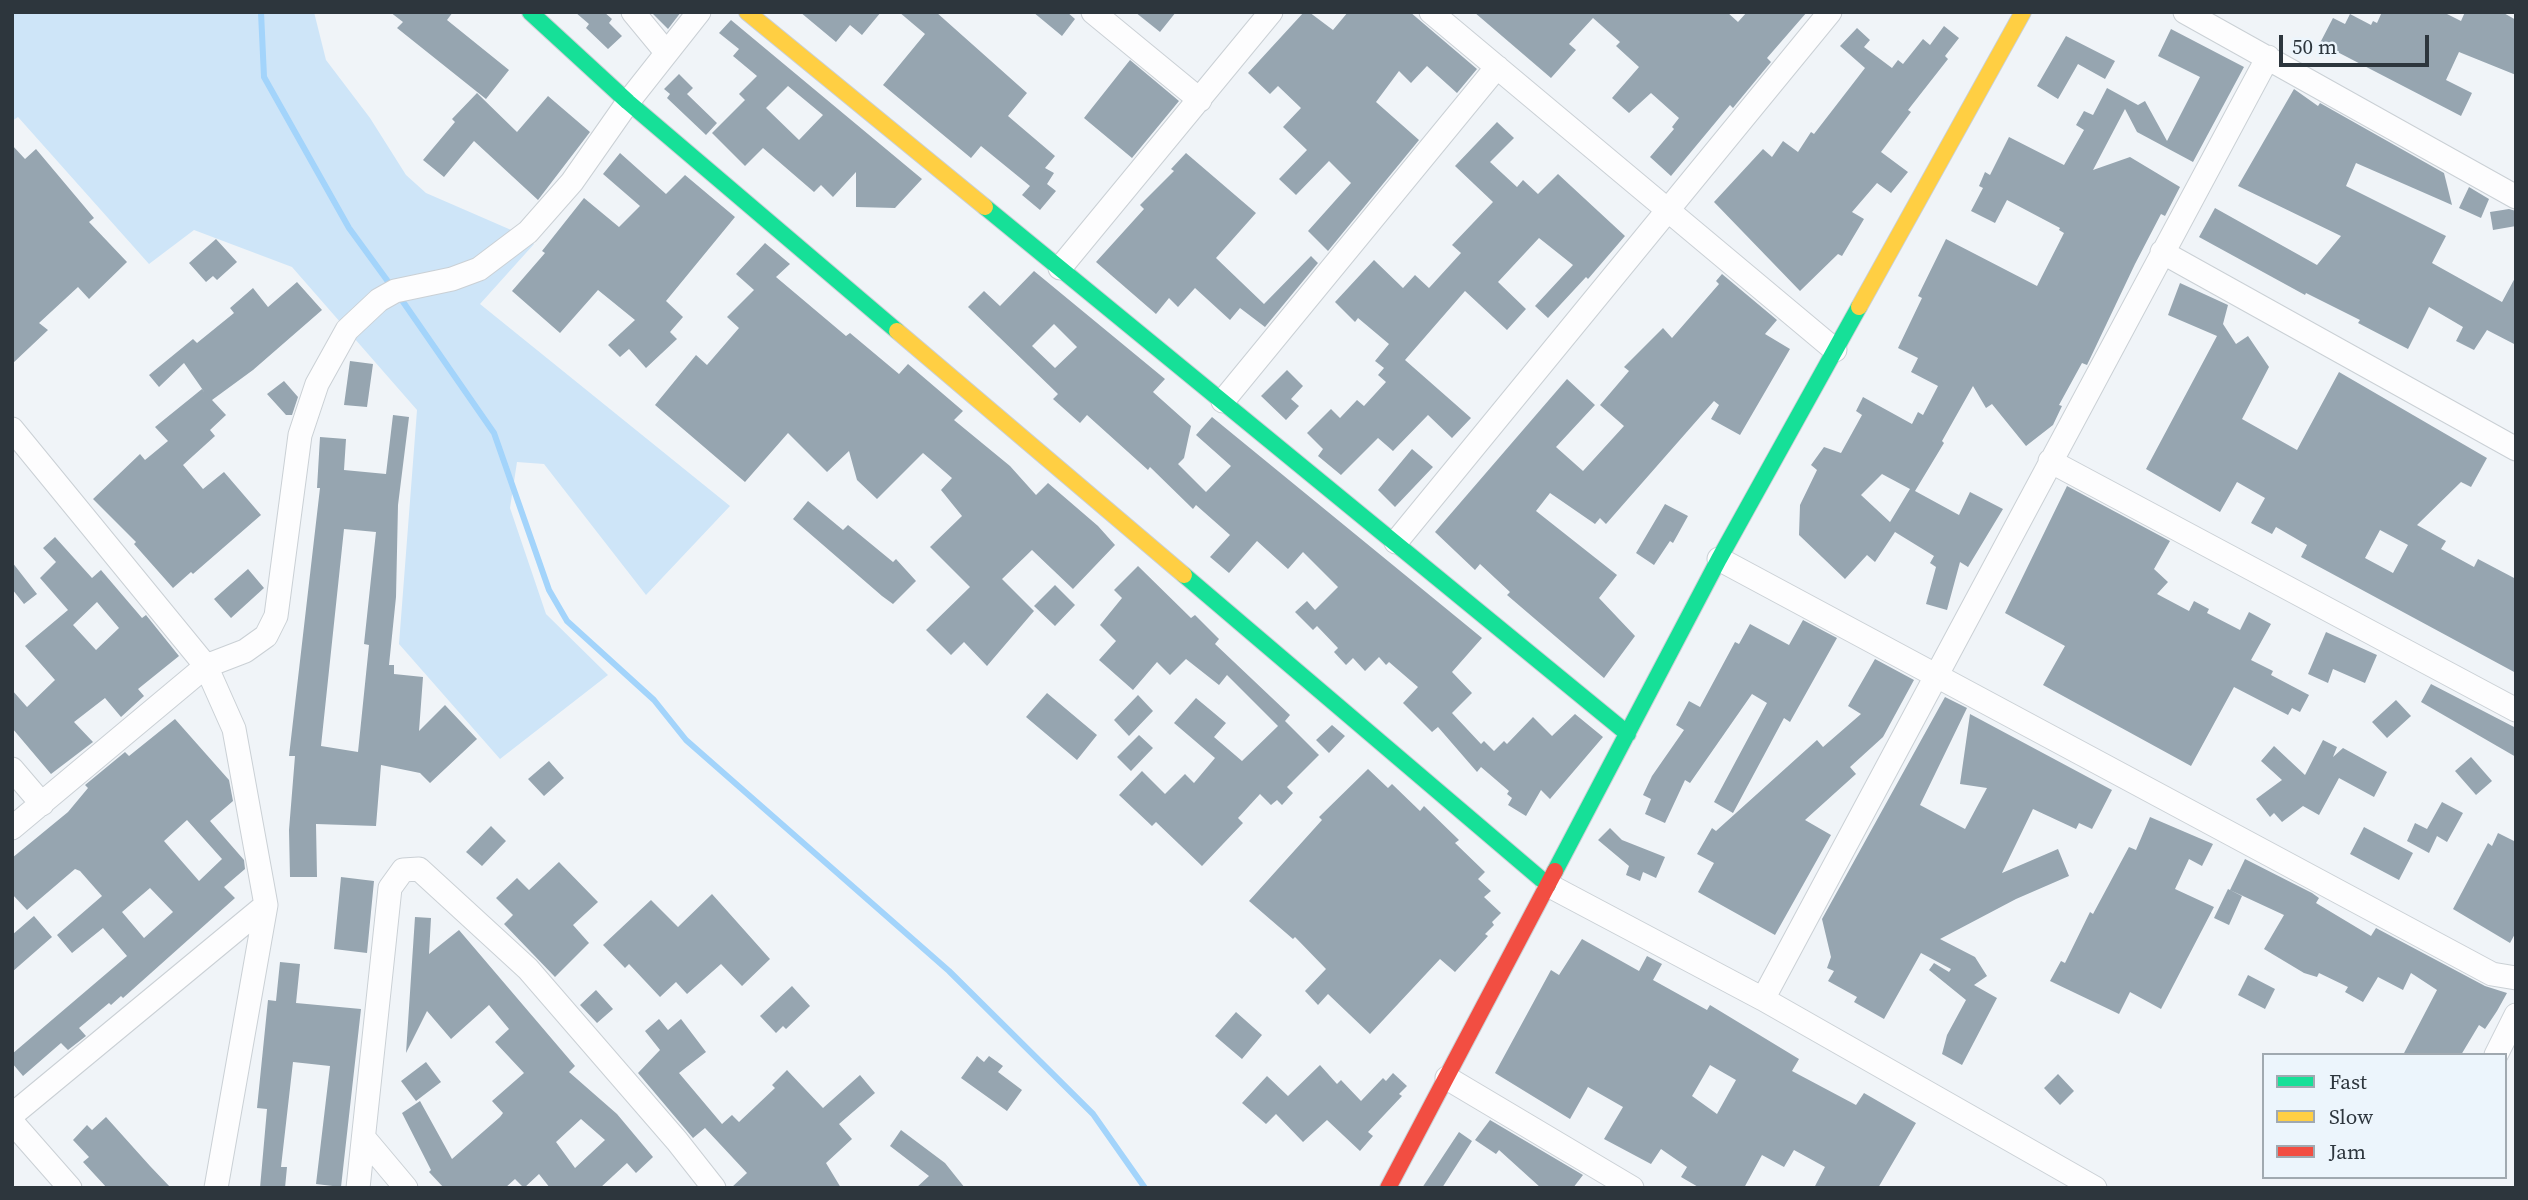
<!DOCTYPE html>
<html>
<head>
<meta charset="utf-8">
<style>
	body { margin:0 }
	#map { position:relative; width:2528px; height:1200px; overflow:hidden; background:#f0f4f8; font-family:"Source Serif 4",serif }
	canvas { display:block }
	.frame { position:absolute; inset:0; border:14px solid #2d363d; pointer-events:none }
	.legend { position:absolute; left:2262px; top:1053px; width:245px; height:126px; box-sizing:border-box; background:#ecf5fc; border:2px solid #a0a9b0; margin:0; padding:9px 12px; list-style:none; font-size:21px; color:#2d363d }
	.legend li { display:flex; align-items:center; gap:14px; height:35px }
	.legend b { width:35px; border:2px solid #a0a9b0 }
	.scale { position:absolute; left:2279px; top:35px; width:150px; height:32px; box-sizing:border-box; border:4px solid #2d363d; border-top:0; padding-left:9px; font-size:21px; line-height:24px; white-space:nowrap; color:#2d363d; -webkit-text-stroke:5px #ecf5fc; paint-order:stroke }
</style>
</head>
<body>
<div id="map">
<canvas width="2528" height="1200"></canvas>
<div class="frame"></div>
<ul class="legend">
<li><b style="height:9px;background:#16e098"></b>Fast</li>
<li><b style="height:9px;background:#ffcf43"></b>Slow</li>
<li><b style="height:9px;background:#f24e42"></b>Jam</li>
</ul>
<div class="scale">50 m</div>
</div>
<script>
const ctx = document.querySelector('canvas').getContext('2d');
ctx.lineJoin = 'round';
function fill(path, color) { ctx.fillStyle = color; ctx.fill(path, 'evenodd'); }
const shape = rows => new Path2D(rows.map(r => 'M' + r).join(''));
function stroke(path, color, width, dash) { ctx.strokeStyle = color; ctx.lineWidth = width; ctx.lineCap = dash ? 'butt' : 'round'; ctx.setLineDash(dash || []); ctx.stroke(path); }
const green = shape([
	[12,12,314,12,326,60,370,118,406,175,426,193,525,236,534,244,480,304,730,506,646,595,544,464,517,462,510,508,546,614,608,675,500,759,399,644,417,410,292,267,194,230,149,264,18,117,12,121]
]);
const stream = shape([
	[261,12,264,77,349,228,392,287],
	[399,296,494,433,549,590,567,621,654,700,686,740,949,971,1093,1114,1145,1188]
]);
const building = shape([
	[390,12,453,12,447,20,509,70,486,99,397,28,403,22],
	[575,12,604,12,612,19,609,23,622,36,608,49,586,28,589,24],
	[651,12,681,12,668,29],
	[800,12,881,12,862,35,850,25,836,42],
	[899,12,936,12,1027,93,1008,116,1055,156,1045,168,1054,173,1047,184,1056,191,1040,210,1022,195,1030,186,981,146,971,158,883,85,925,34],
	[1033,12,1067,12,1075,19,1062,36],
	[1135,12,1176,12,1160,32],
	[1304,12,1309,12,1333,30,1348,12,1410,12,1477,69,1457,93,1427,66,1411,83,1399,71,1376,102,1419,140,1328,251,1308,231,1351,183,1329,161,1296,195,1279,179,1307,150,1283,127,1301,108,1278,86,1270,94,1248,73],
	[1474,12,1727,12,1738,22,1747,12,1807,12,1767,58,1771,62,1737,103,1733,108,1730,105,1671,176,1650,157,1674,129,1672,127,1679,118,1651,93,1629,113,1612,98,1639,67,1616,46,1620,42,1593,18,1569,44,1576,50,1551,78],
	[2382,12,2443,12,2461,21,2465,12,2502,12,2516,20,2516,75,2459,52,2446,80,2472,93,2461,116,2320,43,2333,18,2345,24,2350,14,2371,25,2373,21,2377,23],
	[731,20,922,179,895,208,856,207,856,172,833,197,821,185,814,192,763,148,745,166,712,133,745,100,739,94,757,76,733,56,739,49,719,33],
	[788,86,823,115,799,140,766,108],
	[1944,26,1959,38,1945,56,1948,59,1908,110,1911,112,1881,152,1908,172,1891,193,1877,183,1852,212,1864,219,1842,256,1838,254,1800,291,1714,202,1763,149,1772,157,1783,141,1798,152,1811,132,1814,134,1865,68,1840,46,1857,28,1870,40,1864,47,1892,68,1898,60,1903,64,1923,39,1930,45],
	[2171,29,2244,67,2193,162,2137,132,2125,109,2093,170,2130,157,2180,187,2165,216,2161,214,2135,264,2087,365,2082,363,2059,405,2062,406,2053,425,2026,446,1992,404,1986,408,1973,386,1942,441,1944,443,1915,491,1959,515,1970,492,2003,509,1968,567,1960,562,1947,610,1926,604,1936,567,1930,563,1934,556,1895,532,1875,562,1867,555,1845,579,1799,535,1800,505,1817,470,1811,465,1824,447,1841,453,1862,415,1856,411,1863,397,1912,424,1918,412,1923,415,1938,386,1911,372,1918,358,1898,348,1922,298,1918,296,1946,239,2037,286,2064,233,2059,230,2060,228,2007,200,1995,223,1971,211,1983,188,1979,186,1985,172,1990,175,2009,137,2064,165,2084,130,2076,125,2084,111,2093,115,2107,88,2138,105,2145,101,2167,141,2200,77,2158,56],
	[1882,474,1910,489,1890,522,1861,495],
	[2066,36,2115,61,2105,79,2078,64,2058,99,2037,86],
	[1130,60,1179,101,1132,158,1084,118],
	[679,74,693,88,687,94,717,123,706,135,667,98,670,94,664,89],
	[2294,89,2318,106,2320,103,2444,173,2452,205,2356,163,2346,186,2446,236,2432,263,2502,302,2516,276,2516,345,2487,330,2474,350,2456,341,2463,327,2429,307,2408,349,2358,323,2360,320,2306,293,2305,295,2199,237,2215,208,2317,265,2341,236,2238,186],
	[477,93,517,132,548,96,590,132,538,200,474,141,444,177,423,160,455,122,452,119],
	[1497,122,1514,138,1490,162,1517,187,1523,180,1538,194,1558,174,1625,236,1588,279,1586,277,1548,318,1535,306,1573,265,1539,238,1498,282,1526,309,1507,330,1465,291,1405,360,1471,418,1452,438,1428,415,1393,451,1378,438,1341,475,1318,456,1323,449,1307,433,1331,409,1340,418,1357,400,1364,406,1386,382,1378,375,1384,368,1375,361,1389,344,1358,318,1355,322,1335,302,1374,260,1403,288,1415,275,1429,288,1461,253,1452,245,1493,202,1455,166],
	[12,145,25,159,36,149,94,218,89,222,127,262,89,299,78,287,39,323,48,330,12,364],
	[620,153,666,194,685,175,735,217,666,301,683,317,670,332,677,339,646,368,629,349,620,357,608,345,635,320,598,290,560,333,512,291,545,253,542,251,584,198,619,227,640,206,603,174],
	[1186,153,1256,213,1216,258,1264,304,1311,256,1318,263,1265,327,1240,308,1230,320,1195,288,1178,307,1169,298,1156,314,1096,262,1144,209,1140,205,1174,171,1171,169],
	[2469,187,2489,199,2481,218,2459,208],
	[2509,209,2516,211,2516,226,2493,230,2490,212],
	[216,239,237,262,217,280,213,276,206,282,189,263],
	[765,243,790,264,776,277,846,336,850,333,899,374,908,364,963,411,954,420,1010,466,1036,495,1048,483,1098,526,1115,545,1073,589,1032,550,1002,579,1034,611,987,666,964,642,951,655,926,630,970,587,930,547,962,516,941,490,952,478,923,453,877,499,857,480,849,451,827,472,788,433,745,482,655,405,696,355,707,365,739,328,727,317,754,290,736,274],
	[1034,271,1165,379,1153,392,1191,426,1184,458,1178,464,1206,492,1231,466,1196,435,1212,417,1482,638,1452,672,1472,693,1452,713,1481,744,1484,741,1494,751,1504,741,1507,744,1533,717,1552,736,1575,714,1603,737,1550,799,1541,790,1526,816,1508,805,1512,798,1507,794,1509,791,1481,767,1477,772,1438,727,1432,732,1403,703,1418,687,1389,662,1386,665,1379,657,1365,671,1353,658,1346,665,1334,652,1338,648,1317,626,1313,630,1295,612,1307,601,1315,610,1338,587,1303,552,1288,569,1257,541,1229,573,1210,557,1230,535,1196,505,1193,509,1150,467,1148,470,1087,415,1080,423,1053,399,1058,394,968,307,984,291,1000,306],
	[1054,324,1077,347,1055,368,1032,346],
	[1722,274,1777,320,1765,334,1790,349,1740,435,1711,419,1719,405,1714,401,1606,524,1600,518,1595,524,1550,493,1536,511,1617,575,1599,598,1635,636,1604,678,1507,595,1510,592,1480,564,1475,570,1435,532,1567,379,1595,405,1556,447,1583,471,1624,426,1600,405,1629,371,1624,367,1663,328,1672,338,1719,284,1716,281],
	[297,282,322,310,253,370,212,400,226,415,210,430,215,436,183,465,203,489,224,472,261,515,193,574,191,572,173,588,134,544,136,542,93,499,140,454,145,460,168,441,155,427,202,389,205,393,184,363,159,387,149,375,193,339,197,343,234,313,230,308,253,288,268,307],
	[2180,283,2228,305,2223,324,2236,344,2248,336,2269,367,2242,419,2297,450,2339,372,2487,458,2471,487,2461,482,2417,525,2446,541,2441,549,2474,567,2478,559,2516,579,2516,673,2301,557,2307,545,2276,527,2272,534,2251,523,2265,498,2237,482,2220,512,2146,469,2217,336,2168,315],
	[2380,530,2408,545,2393,573,2365,558],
	[350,361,373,364,367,407,344,405],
	[1287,370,1303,386,1291,399,1299,406,1286,420,1261,396],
	[284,381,298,397,292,415,286,415,267,394],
	[393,415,409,417,398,505,396,597,389,665,394,665,394,674,423,677,419,731,445,705,477,739,430,783,420,773,381,765,376,826,316,824,317,877,290,877,289,830,295,756,289,756,320,488,317,488,320,437,346,439,344,470,386,474],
	[344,529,376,532,364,644,369,645,358,752,321,746],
	[1412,449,1433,467,1395,507,1378,490],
	[2067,486,2170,541,2154,569,2168,582,2157,594,2189,611,2194,601,2209,609,2207,613,2240,630,2249,612,2271,624,2251,660,2273,671,2271,675,2309,695,2300,712,2292,708,2288,715,2234,687,2191,766,2043,685,2065,646,2005,613],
	[808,501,843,530,848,525,893,562,896,559,916,581,893,604,882,596,793,519],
	[1665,504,1688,516,1673,543,1670,541,1654,565,1636,553],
	[55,537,92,578,101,570,142,618,146,615,179,656,138,689,144,696,121,717,105,698,74,722,93,742,51,774,12,728,12,690,27,707,55,680,25,646,68,610,40,578,56,562,43,548],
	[97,602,119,628,96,650,73,625],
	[12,562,37,594,24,604,12,589],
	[1138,566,1191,618,1195,615,1219,639,1215,644,1290,715,1285,721,1319,755,1287,787,1293,793,1282,805,1277,800,1271,805,1260,794,1238,818,1243,823,1202,866,1156,822,1152,826,1119,795,1142,771,1165,794,1185,774,1194,783,1215,758,1174,723,1196,698,1226,723,1214,737,1242,761,1278,726,1227,675,1219,685,1186,659,1170,675,1157,662,1133,690,1099,660,1116,641,1100,625,1122,598,1114,590],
	[248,569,264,588,231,618,214,599],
	[1055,585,1075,605,1055,626,1034,606],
	[1803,620,1837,638,1790,722,1784,718,1733,813,1714,802,1767,703,1752,694,1690,783,1685,780,1665,823,1645,814,1651,799,1643,795,1652,776,1684,730,1676,725,1689,701,1700,707,1735,642,1739,644,1750,624,1789,645],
	[2326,632,2377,655,2365,683,2333,669,2328,683,2308,674],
	[1875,659,1914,680,1883,737,1850,767,1856,774,1805,820,1831,835,1775,935,1698,892,1714,863,1697,854,1712,828,1716,831,1817,740,1823,747,1861,714,1848,706],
	[2431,684,2516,728,2516,757,2421,702],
	[1047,693,1097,735,1077,760,1026,717],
	[1138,695,1153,711,1129,736,1114,720],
	[1945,697,1967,708,1920,805,1965,829,1987,788,1960,784,1970,714,2112,790,2092,829,2079,823,2076,829,2033,809,2002,873,2058,849,2069,876,2016,899,1940,939,1975,957,1987,976,1974,985,1997,998,1962,1065,1942,1054,1947,1035,1966,1000,1929,970,1934,963,1949,972,1951,969,1921,953,1884,1019,1854,1002,1857,997,1828,981,1834,971,1827,968,1831,957,1822,919],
	[2396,700,2411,716,2387,738,2372,722],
	[175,719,229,780,233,801,210,821,244,860,245,869,224,887,235,898,123,998,121,996,111,1005,109,1003,79,1028,86,1036,68,1050,61,1043,23,1076,12,1063,12,1054,127,956,103,928,72,953,57,935,102,896,80,871,75,869,27,910,12,894,12,858,68,812,88,788,85,785,125,752,129,756],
	[187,820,222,859,199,881,164,841],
	[150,888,173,912,144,938,122,912],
	[1332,725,1345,736,1329,753,1316,740],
	[1139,735,1153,748,1131,771,1117,757],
	[2323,740,2337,747,2333,757,2343,748,2387,772,2374,797,2339,778,2319,815,2303,806,2282,822,2274,813,2270,817,2256,799,2282,780,2261,761,2274,746,2305,775],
	[2471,757,2492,781,2476,795,2455,771],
	[549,761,564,778,544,796,528,779],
	[1368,769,1388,788,1392,784,1420,811,1424,806,1459,840,1455,843,1485,872,1478,879,1491,891,1484,897,1501,913,1492,922,1494,925,1485,934,1488,936,1455,972,1440,959,1370,1034,1328,994,1318,1005,1305,991,1326,969,1295,937,1293,939,1249,901,1322,820,1319,817],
	[2442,802,2463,813,2447,842,2437,836,2429,853,2407,841,2415,823,2427,829],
	[2150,817,2213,844,2202,866,2189,859,2175,889,2214,907,2161,1009,2130,992,2119,1014,2050,981,2061,961,2065,963,2090,912,2093,914,2129,847,2136,850],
	[491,826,506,841,482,866,466,852],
	[2364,827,2413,853,2399,880,2350,854],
	[1610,828,1622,840,1665,857,1656,878,1643,872,1640,881,1626,875,1629,866,1598,840],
	[2498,833,2516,842,2516,932,2510,943,2453,909,2488,843,2492,846],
	[2245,859,2312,893,2319,898,2316,903,2371,936,2376,928,2485,986,2507,993,2497,1011,2485,1029,2479,1025,2461,1055,2403,1055,2437,990,2411,973,2403,990,2378,977,2363,1002,2345,992,2348,987,2319,973,2317,977,2304,973,2264,949,2284,915,2230,890],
	[559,862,598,902,573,925,589,943,555,977,504,924,513,915,496,898,517,878,529,890],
	[341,877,374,881,367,953,334,949],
	[2228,889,2242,896,2229,925,2214,918],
	[712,894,770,959,742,986,721,964,687,994,676,982,660,997,629,964,625,968,603,945,651,900,678,927],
	[34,916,52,937,12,972,12,935],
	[415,917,431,918,429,954,459,930,575,1066,569,1072,617,1114,653,1157,636,1173,627,1163,600,1188,550,1188,539,1174,524,1188,515,1179,505,1188,444,1188,429,1172,431,1170,402,1113,420,1101,452,1159,500,1117,503,1113,492,1101,524,1073,495,1042,509,1029,489,1005,451,1039,427,1011,406,1053],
	[581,1119,605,1140,575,1168,556,1142],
	[1582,939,1639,971,1647,956,1662,964,1653,980,1707,1010,1710,1005,1799,1059,1792,1071,1856,1105,1864,1093,1916,1123,1878,1188,1814,1188,1825,1167,1794,1150,1784,1167,1762,1155,1744,1188,1700,1188,1681,1177,1687,1167,1661,1149,1651,1164,1604,1139,1623,1107,1588,1087,1570,1119,1495,1073,1551,970,1559,975],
	[1710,1065,1736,1080,1717,1114,1692,1096],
	[280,962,300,964,296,1003,361,1009,341,1187,316,1184,330,1066,293,1062,281,1167,287,1167,285,1188,260,1188,267,1109,257,1108,268,1000,276,1001],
	[2248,975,2275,989,2265,1009,2238,995],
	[792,986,810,1006,786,1029,783,1026,776,1033,760,1016],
	[596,990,613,1009,597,1023,580,1005],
	[1236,1012,1262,1035,1242,1059,1215,1036],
	[659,1019,668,1030,681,1019,706,1052,679,1073,722,1124,732,1115,739,1122,775,1088,772,1085,787,1070,823,1108,860,1075,875,1093,839,1124,852,1139,826,1163,841,1188,731,1188,747,1173,705,1128,693,1138,638,1073,660,1050,645,1031],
	[977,1056,984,1062,989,1056,1003,1066,998,1072,1022,1090,1007,1111,961,1078],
	[426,1062,441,1082,416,1101,401,1081],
	[1320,1065,1337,1084,1341,1080,1361,1101,1383,1078,1386,1081,1393,1073,1407,1086,1399,1094,1402,1096,1368,1132,1373,1136,1360,1151,1327,1120,1303,1142,1276,1114,1266,1124,1242,1103,1267,1076,1288,1096],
	[2058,1074,2074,1091,2060,1105,2044,1088],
	[106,1117,150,1166,171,1188,107,1188,83,1162,89,1157,73,1140,87,1125,92,1130],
	[1490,1120,1583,1175,1573,1188,1541,1188,1499,1150,1496,1154,1475,1140],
	[901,1130,945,1163,965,1188,916,1188,929,1176,890,1146],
	[1459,1132,1472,1141,1442,1188,1422,1188]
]);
const street = shape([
	[633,12,666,52],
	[1093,12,1200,100],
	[1431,12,1835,350],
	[2185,12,2516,197],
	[2162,252,2516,449],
	[1060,268,1271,12],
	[1223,401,1497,67],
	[12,429,206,666,234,729,266,905,216,1188],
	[2050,461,2516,710],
	[1396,542,1830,12],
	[1719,559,2492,974,2516,978],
	[12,769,42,804],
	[12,828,206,666,245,651,266,636,276,616,300,435,317,384,347,330,379,300,395,291,452,279,479,269,528,232,572,182,628,102,699,12],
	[1548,885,1763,999,2095,1188],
	[1763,999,2268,57],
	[2496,1055,2516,1015],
	[1447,1078,1632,1188],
	[12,1115,266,905],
	[12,1122,70,1188],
	[364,1138,406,1188],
	[358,1188,390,888,403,870,419,869,528,969,677,1141,714,1188]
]);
const fast = shape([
	[530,12,628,102,897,331],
	[985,207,1628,734],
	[1184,575,1548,885],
	[1555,871,1719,559,1859,307]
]);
const slow = shape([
	[747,12,985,207],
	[1859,307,2023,12],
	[897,331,1184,575]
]);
const jam = shape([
	[1388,1188,1555,871]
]);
fill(green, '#cee5f8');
stroke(stream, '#a3d4fb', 6);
fill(building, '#96a5b0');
stroke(street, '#cad0d5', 25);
stroke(fast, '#cad0d5', 18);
stroke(slow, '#cad0d5', 18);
stroke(jam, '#cad0d5', 18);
stroke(street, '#fdfdfe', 23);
stroke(fast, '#16e098', 16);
stroke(slow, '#ffcf43', 16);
stroke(jam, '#f24e42', 16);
</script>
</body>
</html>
